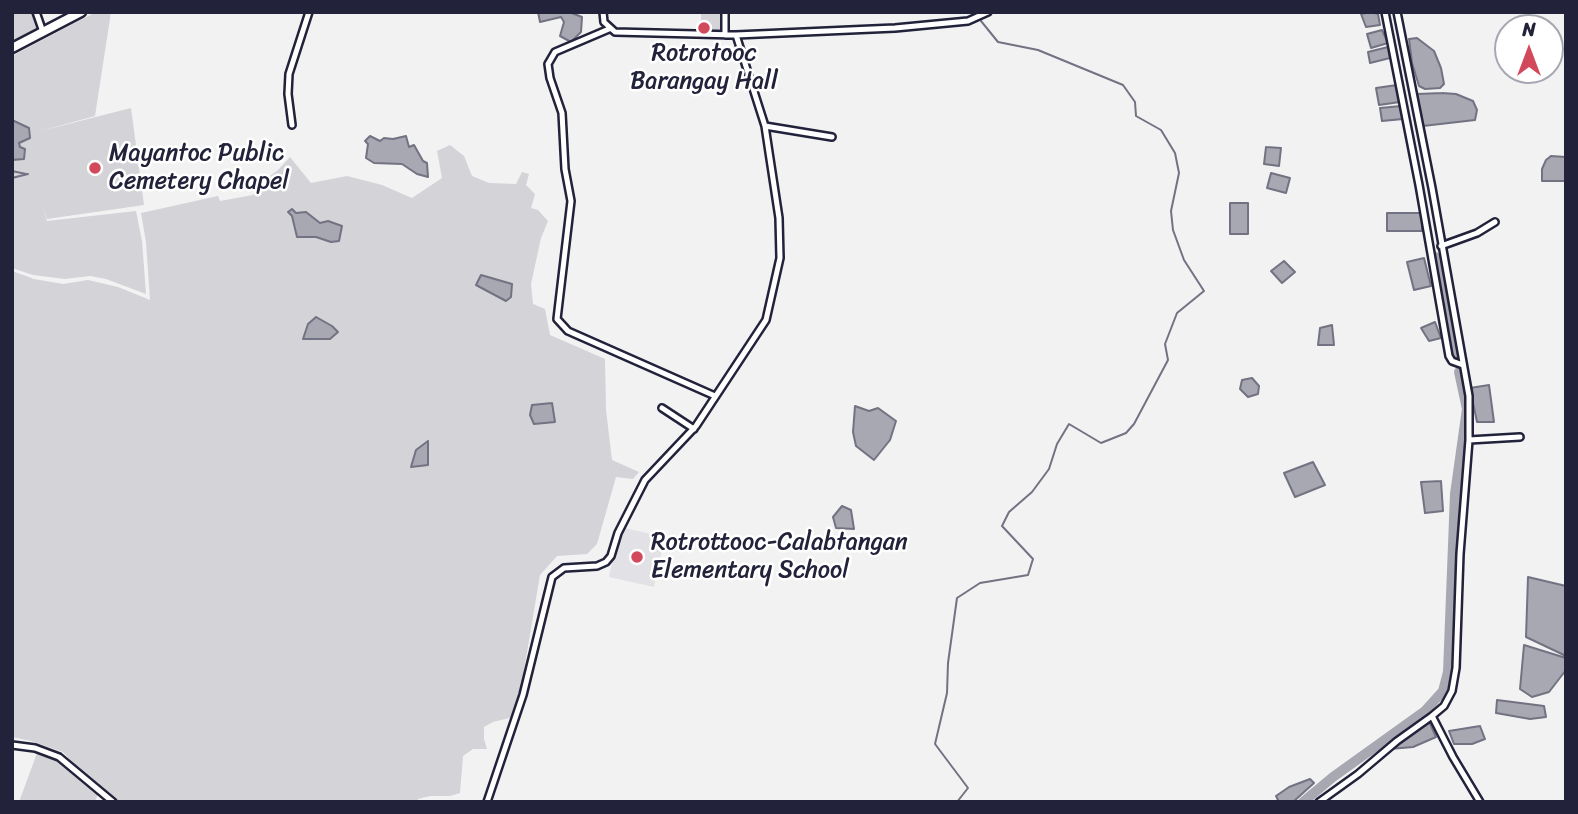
<!DOCTYPE html>
<html>
<head>
<meta charset="utf-8">
<style>
	body { margin:0 }
	#map { position:relative; width:1578px; height:814px; overflow:hidden; background:#f2f2f3; font-family:Sriracha,sans-serif }
	canvas { display:block }
	.frame { position:absolute; inset:0; border:14px solid #22223b; pointer-events:none }
	.north { position:absolute; left:1494px; top:14px; width:70px; height:70px; box-sizing:border-box; background:#fff; border:2px solid #a7a7b1; border-radius:50%; rotate:0deg; font-size:19px; font-weight:700; line-height:28px; text-align:center; color:#22223b }
	.north::after { content:''; display:block; margin:auto; width:24px; height:32px; background:#d1495b; clip-path:polygon(50% 0,100% 100%,50% 72%,0 100%) }
</style>
</head>
<body>
<div id="map">
<canvas width="1578" height="814"></canvas>
<div class="frame"></div>
<div class="north">N</div>
</div>
<script>
const ctx = document.querySelector('canvas').getContext('2d');
ctx.lineJoin = 'round';
function fill(path, color) { ctx.fillStyle = color; ctx.fill(path, 'evenodd'); }
const shape = rows => new Path2D(rows.map(r => 'M' + r).join(''));
function stroke(path, color, width, dash) { ctx.strokeStyle = color; ctx.lineWidth = width; ctx.lineCap = dash ? 'butt' : 'round'; ctx.setLineDash(dash || []); ctx.stroke(path); }
function drawText(font, color, halo, rows, align = 'center') {
  ctx.font = font + ' Sriracha,sans-serif'; ctx.lineWidth = 5; ctx.setLineDash([]); ctx.textBaseline = 'middle'; ctx.strokeStyle = halo; ctx.fillStyle = color; for (const [text, x, y, turn = 0] of rows) {
    ctx.save(); ctx.translate(x, y); ctx.rotate((+turn || 0) * Math.PI / 180); ctx.textAlign = isNaN(turn) ? turn : align; if (halo) ctx.strokeText(text, 0, 0); ctx.fillText(text, 0, 0); ctx.restore();
  }
}
const built = shape([
	[620,527,665,537,654,587,609,577]
]);
const green = shape([
	[12,12,34,12,39,27,12,41],
	[96,12,111,12,95,116,37,132,131,108,144,205,47,219,43,207,47,221,136,211,142,241,146,294,106,279,90,276,65,279,33,275,12,268,12,160,19,160,19,143,29,128,12,120,12,56],
	[701,12,724,12,724,34,701,33],
	[450,145,464,156,472,176,489,183,516,184,522,172,529,174,526,185,535,194,531,208,538,210,548,221,541,238,531,284,533,304,545,309,550,335,605,359,606,410,612,460,639,472,633,479,616,477,597,544,587,554,557,556,540,575,522,682,513,717,493,722,484,727,484,739,487,749,473,749,463,756,460,793,450,796,430,796,418,799,417,802,121,802,99,791,95,802,19,802,37,753,35,748,59,757,95,786,63,752,31,741,12,737,12,271,34,279,63,284,88,280,118,287,150,300,146,242,141,213,218,196,220,201,253,195,263,181,278,170,290,157,311,183,347,176,382,185,412,198,442,178,437,151]
]);
const water = shape([
	[538,12,569,12,582,17,581,32,571,42,560,36,564,22,561,17,540,22,538,12],
	[1371,12,1378,14,1380,25,1366,27,1361,14,1371,12],
	[1382,30,1388,43,1371,48,1367,34,1382,30],
	[1417,38,1434,51,1441,68,1444,84,1440,88,1425,89,1419,86,1412,63,1409,39,1417,38],
	[1388,47,1390,58,1370,63,1368,52,1388,47],
	[1397,85,1400,102,1379,105,1376,88,1397,85],
	[1442,93,1456,94,1473,101,1477,110,1475,120,1423,126,1417,94,1442,93],
	[1401,106,1403,119,1382,121,1380,108,1401,106],
	[12,120,29,128,30,138,19,143,20,147,25,149,24,159,12,160,12,120],
	[370,136,380,141,384,138,393,139,406,136,409,147,414,145,423,161,427,163,428,177,417,174,402,164,374,163,366,158,368,144,365,141,370,136],
	[1266,147,1281,148,1279,166,1264,164,1266,147],
	[1551,156,1566,157,1566,181,1542,181,1542,169,1546,160,1551,156],
	[1271,173,1290,178,1286,193,1267,188,1271,173],
	[1230,203,1248,203,1248,234,1230,234,1230,203],
	[292,209,296,213,306,212,320,223,328,221,342,226,339,241,331,242,316,237,297,237,292,216,288,212,292,209],
	[1387,213,1422,213,1422,231,1387,231,1387,213],
	[1424,258,1431,286,1414,290,1407,262,1424,258],
	[1284,261,1295,272,1282,283,1271,271,1284,261],
	[481,275,512,284,511,297,506,301,476,285,481,275],
	[316,317,332,326,338,332,330,339,303,339,308,324,316,317],
	[1435,322,1441,338,1429,341,1421,328,1435,322],
	[1332,325,1334,345,1318,345,1320,328,1332,325],
	[1252,378,1259,386,1258,394,1248,397,1240,389,1242,380,1252,378],
	[1489,385,1494,422,1477,422,1470,388,1489,385],
	[552,403,555,422,534,424,530,415,532,405,552,403],
	[855,406,869,411,878,408,896,421,890,440,874,460,856,446,853,432,855,406],
	[428,441,428,465,411,467,416,450,428,441],
	[1313,462,1325,485,1295,497,1284,473,1313,462],
	[1441,481,1443,511,1425,513,1421,482,1441,481],
	[842,506,851,510,854,529,836,528,833,517,842,506],
	[1528,577,1566,586,1566,656,1526,637,1528,577],
	[1524,645,1566,658,1566,670,1549,692,1532,697,1520,689,1524,645],
	[1497,700,1544,706,1546,717,1530,719,1496,713,1497,700],
	[1429,721,1436,737,1413,747,1390,749,1429,721],
	[1480,726,1485,739,1472,744,1454,744,1449,731,1480,726],
	[1310,779,1314,783,1293,802,1279,802,1276,796,1289,787,1310,779]
]);
const stream = shape([
	[12,171,26,174],
	[12,178,28,174],
	[1430,230,1435,257],
	[957,802,968,788,935,744,947,693,948,663,957,598,980,583,1028,575,1033,559,1002,526,1009,512,1032,492,1049,469,1057,444,1069,424,1101,443,1126,433,1134,424,1168,360,1165,344,1177,313,1204,291,1184,260,1173,230,1171,211,1179,173,1175,153,1161,130,1136,116,1135,102,1123,85,1038,50,998,42,981,21]
]);
const river = shape([
	[1435,257,1456,359],
	[1303,802,1333,777,1425,711,1443,691,1448,672,1455,494,1467,409,1459,372]
]);
const minor = shape([
	[36,12,43,32],
	[603,12,604,22,615,32,736,35,895,28,968,21,988,12],
	[725,12,725,35],
	[1385,12,1419,185,1449,356,1452,361,1463,365],
	[1397,12,1432,188,1469,396,1469,440,1460,554,1456,668,1452,691,1444,706,1432,716,1453,757,1480,802],
	[609,29,555,52,548,64,550,78,562,113,565,169,571,201,557,319,568,331,715,396],
	[292,125,288,94,289,74,309,12],
	[765,126,832,137],
	[1441,246,1477,233,1495,222],
	[662,408,694,429],
	[1469,440,1520,437],
	[12,745,35,748,59,757,113,802],
	[487,802,523,695,552,577,564,568,597,566,606,562,611,556,618,533,645,480,696,426,766,320,780,258,779,218,765,126,736,35],
	[1319,802,1358,774,1397,741,1432,716]
]);
const secondary = shape([
	[12,48,81,12]
]);
const markers = [
	[704,28,7,"#d1495b"],
	[95,168,7,"#d1495b"],
	[637,557,7,"#d1495b"]
];
const poiNames = [
	["Rotrotooc",704,54,"center"],
	["Barangay Hall",704,82,"center"],
	["Mayantoc Public",109,154],
	["Cemetery Chapel",109,182],
	["Rotrottooc-Calabtangan",651,543],
	["Elementary School",651,571]
];
fill(built, '#e2e2e6');
fill(green, '#d3d3d8');
fill(water, '#a8a8b2');
stroke(water, '#727282', 2);
stroke(stream, '#727282', 2);
stroke(river, '#a8a8b2', 10);
stroke(minor, '#22223b', 10);
stroke(secondary, '#22223b', 13);
stroke(minor, '#fff', 5);
stroke(secondary, '#fff', 8);
for (const [x, y, r, color] of markers) { const dot = new Path2D(); dot.arc(x, y, r, 0, 2 * Math.PI); ctx.fillStyle = color; ctx.fill(dot); stroke(dot, '#fff', 2.5); }
drawText('24px', '#22223b', '#fff', poiNames, 'left');
</script>
</body>
</html>
